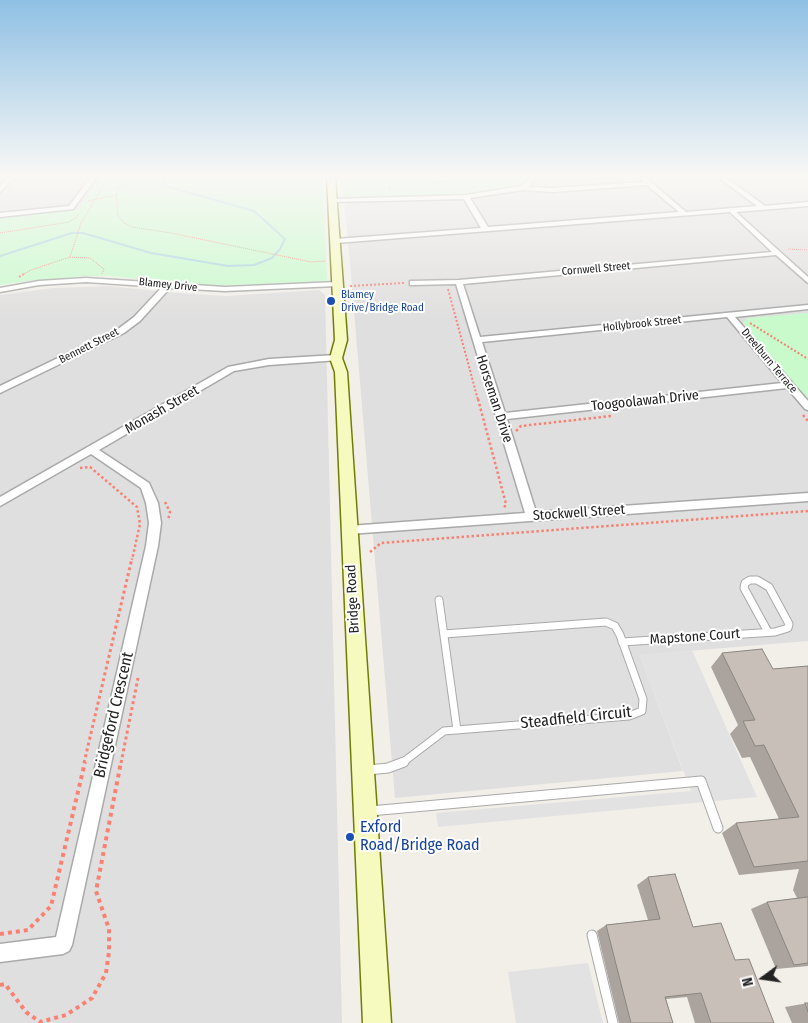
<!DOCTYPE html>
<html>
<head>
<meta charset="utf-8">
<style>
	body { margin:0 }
	#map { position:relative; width:808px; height:1023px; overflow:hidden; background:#f2efe9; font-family:"Fira Sans Condensed",sans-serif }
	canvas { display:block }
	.north { position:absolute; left:738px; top:953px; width:50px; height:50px; -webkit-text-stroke:4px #fff; paint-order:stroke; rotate:256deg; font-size:14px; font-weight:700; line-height:20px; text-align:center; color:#222 }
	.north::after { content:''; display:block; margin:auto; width:18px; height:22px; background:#222; clip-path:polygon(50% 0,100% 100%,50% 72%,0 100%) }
</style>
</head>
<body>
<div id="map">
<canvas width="808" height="1023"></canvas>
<div class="north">N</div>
</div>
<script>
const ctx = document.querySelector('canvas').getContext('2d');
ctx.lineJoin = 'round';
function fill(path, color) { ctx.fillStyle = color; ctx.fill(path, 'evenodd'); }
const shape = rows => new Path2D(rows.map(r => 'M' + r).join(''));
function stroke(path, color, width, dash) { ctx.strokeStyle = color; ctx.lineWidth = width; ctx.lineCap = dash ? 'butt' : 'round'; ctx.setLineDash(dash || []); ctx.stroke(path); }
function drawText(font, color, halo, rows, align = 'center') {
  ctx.font = font + ' "Fira Sans Condensed",sans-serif'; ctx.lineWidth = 4; ctx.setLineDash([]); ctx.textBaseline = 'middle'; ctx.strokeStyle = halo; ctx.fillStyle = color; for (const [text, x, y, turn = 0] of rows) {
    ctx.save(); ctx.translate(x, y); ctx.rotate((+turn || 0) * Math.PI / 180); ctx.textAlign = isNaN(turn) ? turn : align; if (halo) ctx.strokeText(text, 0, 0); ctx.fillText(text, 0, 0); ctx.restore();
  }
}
const residential = shape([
	[0,177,116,177,83,233,0,256],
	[339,177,808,177,808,641,640,655,683,771,395,798,350,263,344,198],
	[109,286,177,293,226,296,319,290,325,295,342,1023,0,1023,0,295,53,288]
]);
const park = shape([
	[101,177,320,177,323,183,327,281,208,286,109,276,87,276,27,281,0,285,0,218,78,210],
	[339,177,528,177,520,186,465,195,344,198],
	[808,313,808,400,742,323,748,318]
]);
const parking = shape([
	[692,650,757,797,438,827,436,813,691,791,640,655],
	[588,963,603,1023,516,1023,508,972]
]);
const stream = shape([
	[417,177,433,183,463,177],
	[0,256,72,233,83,233,151,253,228,266,254,265,272,258,280,249,285,239,254,211,162,185,166,177]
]);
const pathFar4 = shape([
	[124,177,116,195,118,216,124,223,132,227,171,233,311,262,326,261],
	[383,177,389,181,390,191],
	[88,201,116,195],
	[0,233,69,222,76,218,79,213],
	[788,249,808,250],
	[70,257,90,258,104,269,102,274],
	[22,275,31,270,70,257,81,223,109,177]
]);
const pathFar3 = shape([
	[19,277,24,274],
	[350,286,404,283],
	[448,289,478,400],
	[750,323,808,359]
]);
const pathFar2 = shape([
	[478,399,506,504,504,508],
	[803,415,808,421],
	[516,431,521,426,611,416],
	[80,468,90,467,137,507,140,524,132,560],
	[165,502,170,512,168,520],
	[370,552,381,543,808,511]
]);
const pathFar1 = shape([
	[84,763,132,558],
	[121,763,138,678]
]);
const path = shape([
	[0,934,28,930,51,906,85,762],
	[0,985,5,984,26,1012,40,1022,66,1015,92,998,106,973,109,952,109,929,96,891,121,762]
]);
const laneFar1 = shape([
	[439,600,457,730],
	[622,642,775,632,788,628,789,624,769,587,757,580,750,580,745,583,744,588,768,632],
	[402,763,444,731,629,716,642,711,643,699,620,635,615,626,606,622,444,634]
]);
const lane = shape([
	[368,770,388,768,404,762],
	[370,811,701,781,718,828],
	[592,935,613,1023]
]);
const street = shape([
	[9,177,15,177,0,192,0,186,9,177],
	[91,177,97,177,73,209,0,217,0,213,69,206,91,177],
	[529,177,535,177,529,187,552,188,644,182,640,178,645,177,686,212,757,206,718,177,725,177,765,206,808,202,808,206,736,212,808,277,808,283,776,255,463,284,480,337,808,305,808,309,735,317,808,401,808,410,805,409,787,388,507,419,536,512,808,493,808,501,349,534,345,533,343,530,345,527,349,526,525,513,456,284,413,285,410,285,410,281,459,280,772,252,730,212,336,243,333,241,336,239,481,228,464,199,334,202,332,201,332,199,466,195,521,186,526,183,529,177],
	[647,185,679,212,488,227,470,198,523,190,552,192,647,185],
	[727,317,782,383,505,413,482,342,727,317],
	[802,177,808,177,808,181,806,180,802,177],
	[86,278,225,287,337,282,341,284,337,286,225,291,170,288,140,321,124,333,0,393,0,386,118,329,134,317,162,287,86,282,39,285,0,292,0,288,39,281,86,278],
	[336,355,339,356,339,360,269,365,234,371,99,450,149,483,158,503,161,523,158,546,72,945,69,951,63,954,0,962,0,944,56,937,146,546,149,523,146,503,141,488,91,454,0,506,0,497,228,367,269,359,336,355]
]);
const secondary = shape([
	[327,177,335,177,347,340,342,358,347,372,391,1023,363,1023,335,372,330,358,335,340,327,177]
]);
const wall = shape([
	[722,653,773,669,808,666,808,966,776,969,751,909,767,902,797,898,793,890,799,869,739,875,722,833,736,823,779,819,750,757,742,758,730,734,738,725,711,667],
	[648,877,693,927,735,960,774,1023,695,1023,687,997,666,999,673,1023,619,1023,597,931,606,925,648,920,637,885],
	[808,1003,808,1023,792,1023,785,1007]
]);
const building = shape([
	[762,649,773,669,808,666,808,861,754,867,736,823,799,817,764,745,755,746,743,721,755,720,722,653,762,649],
	[675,874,693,927,721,923,735,960,749,959,774,1023,711,1023,701,993,665,997,673,1023,631,1023,606,925,660,919,648,877,675,874],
	[808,897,808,963,794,965,767,902,808,897],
	[805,1003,808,1003,808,1012,805,1003]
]);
const markers = [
	[331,301,5,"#1a4fb4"],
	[350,837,5,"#1a4fb4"]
];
const farStreetnames = [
	["Cornwell Street",596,269,-5],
	["Blamey Drive",168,285,6],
	["Hollybrook Street",642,324,-6],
	["Bennett Street",89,346,-27],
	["Dreelburn Terrace",769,361,50]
];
const farTransitnames = [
	["Blamey",341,295],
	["Drive/Bridge Road",341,308]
];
const streetNames = [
	["Horseman Drive",494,399,72],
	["Toogoolawah Drive",645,401,-6],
	["Monash Street",162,410,-30],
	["Stockwell Street",579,513,-4],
	["Bridge Road",353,599,-93],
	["Mapstone Court",695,637,-4]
];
const nearStreetnames = [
	["Bridgeford Crescent",114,715,-77],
	["Steadfield Circuit",576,718,-6]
];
const nearTransitnames = [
	["Exford",360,828],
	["Road/Bridge Road",360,846]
];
fill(residential, '#e0dfdf');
fill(park, '#c8facc');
fill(parking, '#e2e2e2');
stroke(stream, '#aad3df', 2);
stroke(laneFar1, '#a9a9a9', 9);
stroke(lane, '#a9a9a9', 11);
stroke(street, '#a9a9a9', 3);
stroke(secondary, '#707d05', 3);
stroke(pathFar4, '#fa8072', 1, [1, 1]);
stroke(pathFar3, '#fa8072', 2, [2, 2]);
stroke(pathFar2, '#fa8072', 2.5, [2.5, 2.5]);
stroke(pathFar1, '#fa8072', 3, [3, 3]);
stroke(path, '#fa8072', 4, [4, 4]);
stroke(laneFar1, '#fff', 7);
stroke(lane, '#fff', 9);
fill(street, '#fff');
fill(secondary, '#f7fabf');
fill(wall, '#aba49e');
fill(building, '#c7bfb8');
stroke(building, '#8b8681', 1);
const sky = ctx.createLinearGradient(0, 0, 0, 320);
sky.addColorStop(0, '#8fc0e4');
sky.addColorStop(0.55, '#f9f8f5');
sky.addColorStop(1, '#f9f8f500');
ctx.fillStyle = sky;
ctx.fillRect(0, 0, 808, 320);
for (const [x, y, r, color] of markers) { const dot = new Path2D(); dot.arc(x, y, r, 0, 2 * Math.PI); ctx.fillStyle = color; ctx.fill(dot); stroke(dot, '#fff', 2); }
drawText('11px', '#222', '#fff', farStreetnames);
drawText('11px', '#164399', '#fff', farTransitnames, 'left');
drawText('14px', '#222', '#fff', streetNames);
drawText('16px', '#222', '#fff', nearStreetnames);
drawText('16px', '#164399', '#fff', nearTransitnames, 'left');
</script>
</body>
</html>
